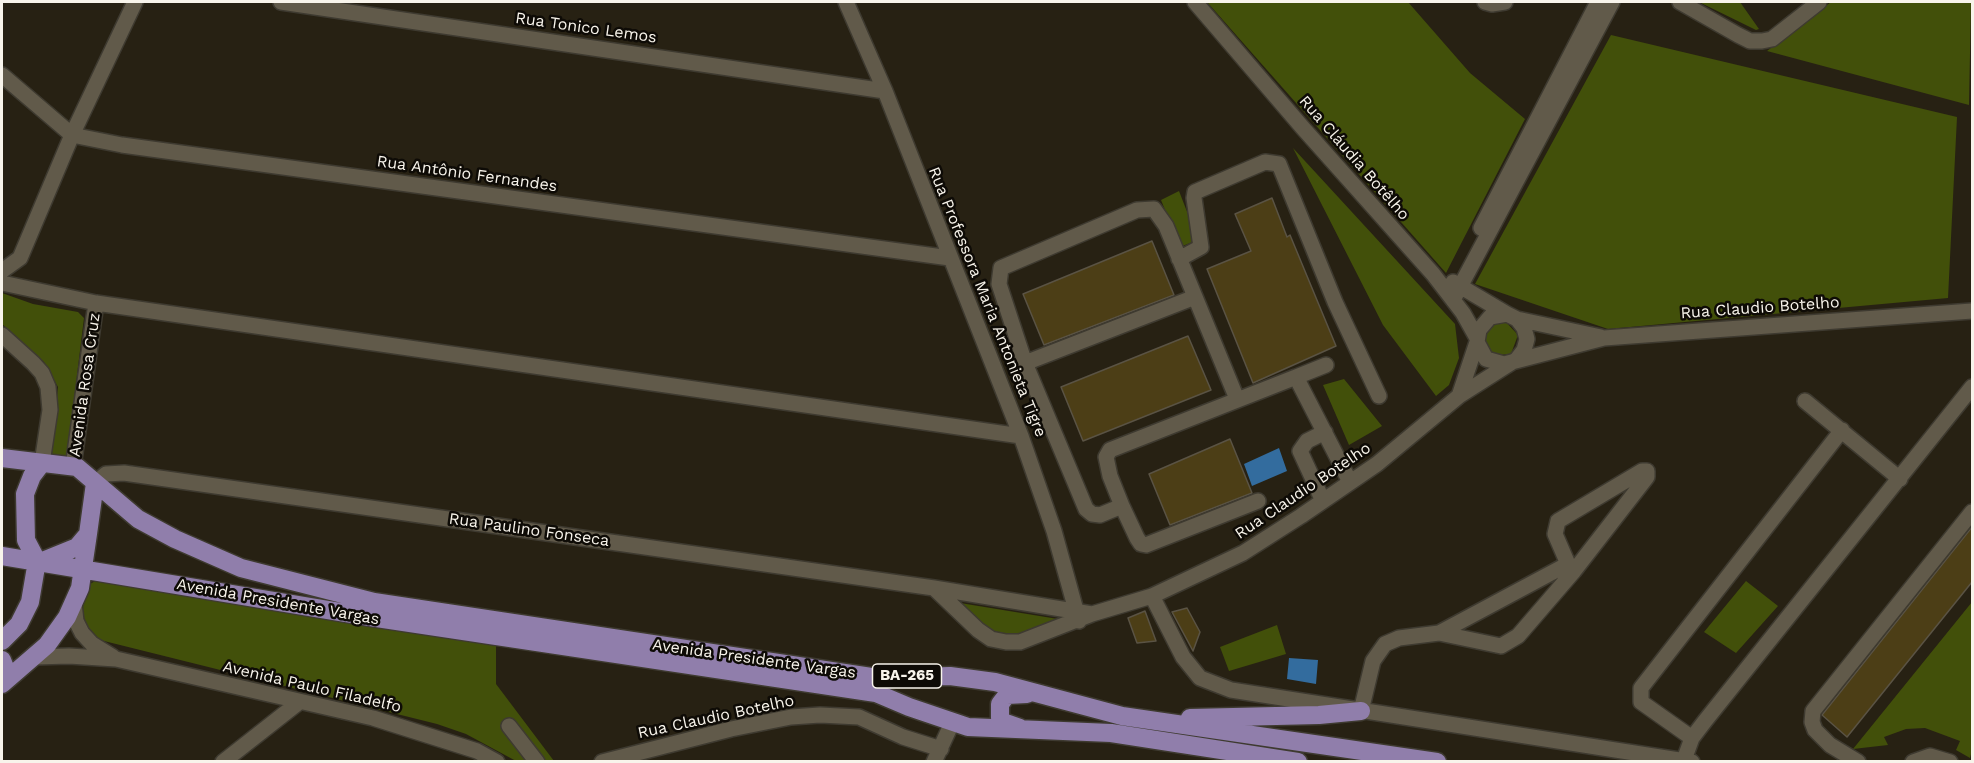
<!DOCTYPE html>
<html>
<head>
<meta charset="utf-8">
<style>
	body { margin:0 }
	#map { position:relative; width:1974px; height:763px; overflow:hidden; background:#272113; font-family:"Work Sans",sans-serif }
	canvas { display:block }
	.frame { position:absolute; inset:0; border:3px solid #f8f4eb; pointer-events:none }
</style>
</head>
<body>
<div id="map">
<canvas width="1974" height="763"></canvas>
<div class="frame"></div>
</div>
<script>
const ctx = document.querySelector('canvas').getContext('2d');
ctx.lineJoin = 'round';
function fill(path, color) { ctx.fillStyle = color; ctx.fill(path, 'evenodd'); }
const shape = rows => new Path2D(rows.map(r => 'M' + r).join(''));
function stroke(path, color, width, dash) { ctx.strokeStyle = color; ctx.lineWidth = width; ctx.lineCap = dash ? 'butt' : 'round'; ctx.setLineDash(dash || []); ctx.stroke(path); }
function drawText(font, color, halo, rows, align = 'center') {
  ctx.font = font + ' "Work Sans",sans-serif'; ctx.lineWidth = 5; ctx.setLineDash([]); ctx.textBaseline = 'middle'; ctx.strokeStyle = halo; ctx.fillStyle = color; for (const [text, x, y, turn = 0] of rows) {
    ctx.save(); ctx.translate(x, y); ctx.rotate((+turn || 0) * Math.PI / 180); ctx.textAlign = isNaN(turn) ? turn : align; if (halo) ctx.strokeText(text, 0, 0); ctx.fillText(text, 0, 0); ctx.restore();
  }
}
const green = shape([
	[1207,2,1408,2,1470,73,1525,119,1446,273],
	[1699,2,1740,2,1759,29,1756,30],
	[1831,2,1971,2,1969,105,1767,51],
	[1611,35,1957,117,1948,298,1608,329,1475,284],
	[1293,148,1455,324,1459,358,1449,385,1436,396,1383,325],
	[1179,191,1198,240,1180,247,1161,200],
	[2,293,33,304,78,312,84,318,67,457,51,455,58,387,44,362,2,324],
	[1505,321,1518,335,1511,354,1487,356,1481,333,1487,325],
	[1344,379,1382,426,1349,445,1323,385],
	[95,581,496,646,496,684,554,761,516,761,466,734,437,724,100,640,88,627,81,612,85,587],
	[1746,581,1778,606,1736,653,1704,632],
	[948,601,1064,620,1005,640],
	[1972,602,1972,750,1970,758,1956,750,1960,741,1925,728,1906,729,1884,737,1888,745,1853,749],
	[1277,625,1286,654,1229,671,1220,647]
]);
const water = shape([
	[1279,448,1287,471,1252,486,1244,464],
	[1289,658,1318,660,1316,684,1287,679]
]);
const building = shape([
	[1272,198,1287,237,1290,235,1336,346,1253,383,1207,269,1251,251,1235,214,1272,198],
	[1152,241,1174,295,1044,345,1023,294,1152,241],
	[1188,336,1211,390,1083,441,1061,387,1188,336],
	[1230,439,1252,493,1170,525,1149,474,1230,439],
	[1972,527,1972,582,1847,737,1822,715,1972,527],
	[1187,608,1200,632,1193,651,1172,612,1187,608],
	[1145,611,1156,641,1137,643,1128,618,1145,611]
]);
const minor = shape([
	[281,2,885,91],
	[846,2,885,91,1021,436,1054,531,1079,621],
	[1195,2,1302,127,1433,274,1463,313,1477,338],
	[1485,2,1492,4,1505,2],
	[1680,2,1738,35,1750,41,1762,41,1772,39,1819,2],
	[2,75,72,135,122,145,950,258],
	[1481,228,1598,2],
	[1179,259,1201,247,1194,198,1195,192,1265,162,1279,164,1335,302,1379,396],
	[2,271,20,258,72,135,135,2],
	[1453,282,1507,314],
	[2,283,96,303,1021,436],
	[1453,300,1612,2],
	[1517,319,1601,337],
	[2,335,33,363,42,373,48,387,50,410,42,463],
	[1517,359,1524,350,1527,339,1524,328,1517,319,1507,314,1490,317,1479,330,1477,342,1486,359,1504,364,1604,338,1972,311],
	[1025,363,1195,297],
	[1296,377,1326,365],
	[1459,396,1477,342],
	[1237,399,1166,226,1154,209,1137,210,1001,268,999,284,1025,363,1086,509,1092,514,1100,515,1122,506,1110,476,1106,457,1110,450,1296,377,1350,482],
	[1805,401,1900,479],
	[73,467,96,303],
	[95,483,106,474,124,473,934,588,1092,614],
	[1323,501,1300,451,1307,441,1325,432],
	[1122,506,1137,538,1141,544,1146,545,1258,501],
	[934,588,978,630,991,639,1006,642,1020,642,1092,614,1152,596,1243,553,1301,516,1377,464,1459,396,1514,361],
	[1152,596,1183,657,1200,678,1231,690,1692,762],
	[74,603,76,621,82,633,92,644,113,657],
	[1439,633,1568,564,1574,571],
	[35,657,69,656,116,659,373,718,477,751,497,762],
	[1361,711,1373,661,1385,644,1399,638,1439,633,1501,646,1518,636,1574,571,1647,477,1647,471,1642,471,1558,521,1555,534,1568,564],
	[509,726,537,762],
	[1692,738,1641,702,1641,688,1842,430],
	[1684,760,1692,738,1705,721,1972,387],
	[223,762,298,703],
	[602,762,731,729,791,717,820,715,859,717,903,737,941,749],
	[934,762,952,723],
	[1858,762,1830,745,1815,730,1812,722,1813,711,1972,512],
	[1913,762,1930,756,1950,762]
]);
const major = shape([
	[2,458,77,467,138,519,175,539,241,568,374,602,878,678,950,676,995,682,1122,716,1437,762],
	[2,556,370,617,876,693,909,707,968,727,1111,733,1298,762],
	[45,560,77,547,88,534,95,483],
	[2,641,19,624,30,602,37,561,26,540,25,494,32,476,42,463],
	[2,660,9,678],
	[2,684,47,645,67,617,80,588,88,534],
	[1190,718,1319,715,1361,711],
	[1020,728,1003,722,1000,718,1000,704,1007,695,1027,694]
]);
const shields = [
	[907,676,69]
];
const shieldNames = [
	["BA-265",907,676]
];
const streetNames = [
	["Rua Tonico Lemos",586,28,8],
	["Rua Cláudia Botêlho",1354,158,49],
	["Rua Antônio Fernandes",467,174,8],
	["Rua Professora Maria Antonieta Tigre",987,302,68],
	["Rua Claudio Botelho",1760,308,-4],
	["Avenida Rosa Cruz",85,385,-82],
	["Rua Claudio Botelho",1303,491,-34],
	["Rua Paulino Fonseca",529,530,8],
	["Avenida Presidente Vargas",278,602,10],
	["Avenida Presidente Vargas",754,659,8],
	["Avenida Paulo Filadelfo",312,687,13],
	["Rua Claudio Botelho",716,717,-12]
];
fill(green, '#42500a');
fill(water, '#336c9e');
fill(building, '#4c3e16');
stroke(building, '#5a5344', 1.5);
stroke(minor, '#3e3a30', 18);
stroke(major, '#3e3a30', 21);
stroke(minor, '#615a4a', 15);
stroke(major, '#907eab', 18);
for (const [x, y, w] of shields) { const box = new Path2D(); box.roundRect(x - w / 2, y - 12, w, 24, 4.5); ctx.fillStyle = '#0e0b06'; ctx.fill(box); stroke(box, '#f8f4eb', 1.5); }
drawText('bold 15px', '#f8f4eb', null, shieldNames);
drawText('16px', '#f8f4eb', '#0e0b06', streetNames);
</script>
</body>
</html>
